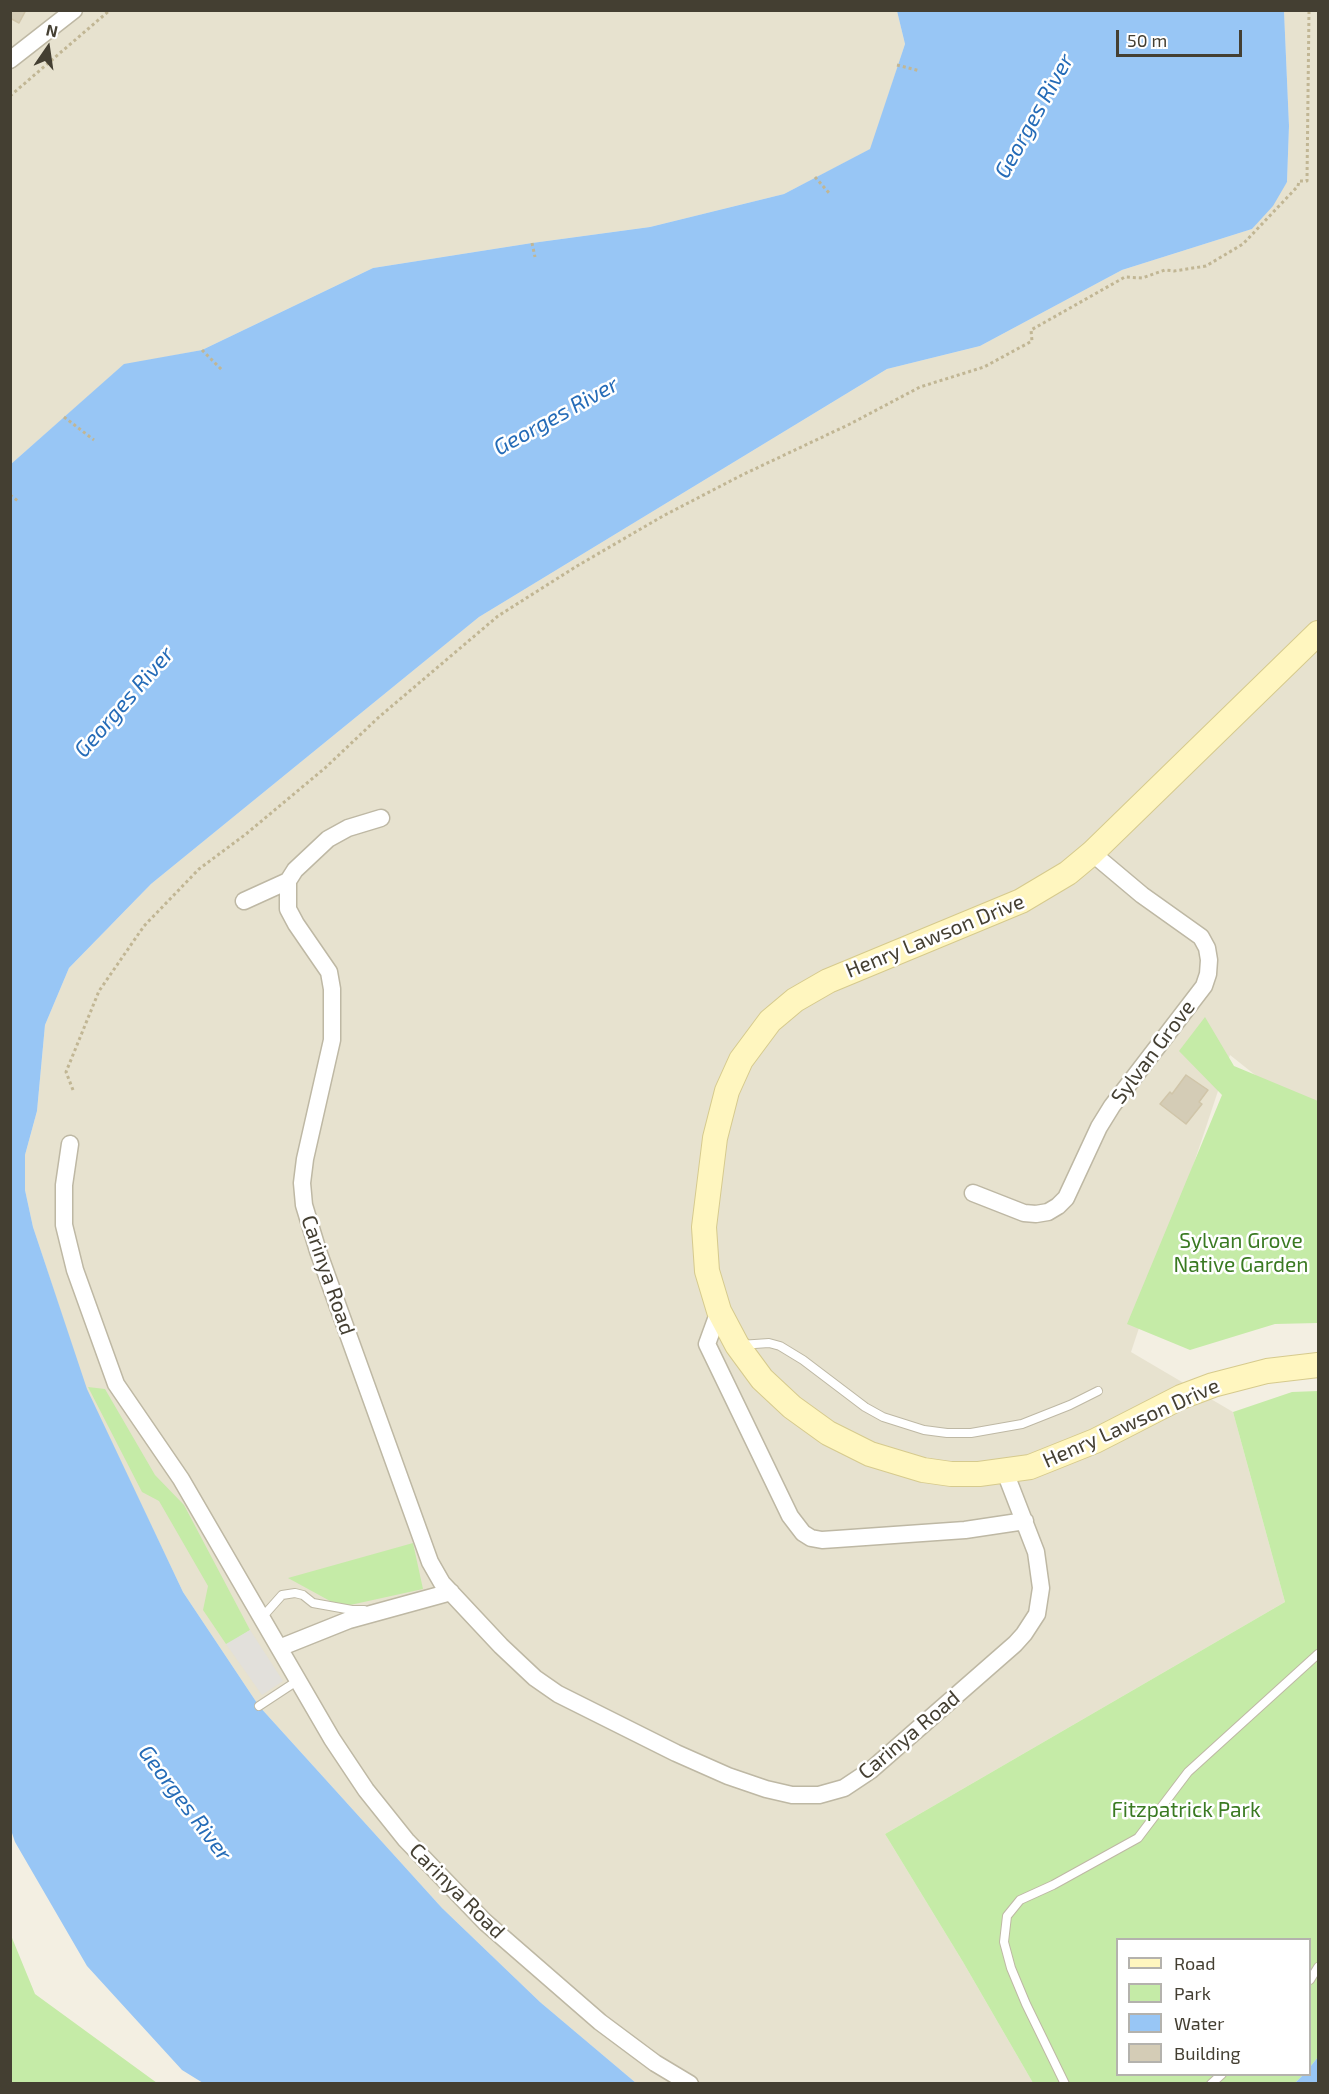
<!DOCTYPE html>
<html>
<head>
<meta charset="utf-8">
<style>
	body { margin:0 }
	#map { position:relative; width:1329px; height:2094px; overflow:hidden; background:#f3efe2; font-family:"Exo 2",sans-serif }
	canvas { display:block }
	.frame { position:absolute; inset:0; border:12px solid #443f32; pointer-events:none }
	.legend { position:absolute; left:1116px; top:1938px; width:195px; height:138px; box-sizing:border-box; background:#fff; border:2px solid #b4b2ad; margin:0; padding:8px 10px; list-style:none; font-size:18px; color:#443f32 }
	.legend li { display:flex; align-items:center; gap:12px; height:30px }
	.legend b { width:30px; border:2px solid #b4b2ad }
	.north { position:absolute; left:18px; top:18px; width:60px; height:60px; -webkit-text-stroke:4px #fff; paint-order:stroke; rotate:13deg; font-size:16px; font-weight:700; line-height:24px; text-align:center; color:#443f32 }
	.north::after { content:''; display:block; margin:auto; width:21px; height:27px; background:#443f32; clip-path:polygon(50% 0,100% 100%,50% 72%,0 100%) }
	.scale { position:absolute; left:1116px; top:30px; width:126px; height:27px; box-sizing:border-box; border:3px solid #443f32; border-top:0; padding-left:8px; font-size:18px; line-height:21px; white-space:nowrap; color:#443f32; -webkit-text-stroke:4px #fff; paint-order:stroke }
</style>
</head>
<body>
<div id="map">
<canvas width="1329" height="2094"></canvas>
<div class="frame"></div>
<ul class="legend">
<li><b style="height:8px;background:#fff6bf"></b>Road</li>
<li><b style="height:16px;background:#c5eba7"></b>Park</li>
<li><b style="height:16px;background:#98c6f5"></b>Water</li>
<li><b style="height:16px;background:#d4ccb6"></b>Building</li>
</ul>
<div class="north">N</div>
<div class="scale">50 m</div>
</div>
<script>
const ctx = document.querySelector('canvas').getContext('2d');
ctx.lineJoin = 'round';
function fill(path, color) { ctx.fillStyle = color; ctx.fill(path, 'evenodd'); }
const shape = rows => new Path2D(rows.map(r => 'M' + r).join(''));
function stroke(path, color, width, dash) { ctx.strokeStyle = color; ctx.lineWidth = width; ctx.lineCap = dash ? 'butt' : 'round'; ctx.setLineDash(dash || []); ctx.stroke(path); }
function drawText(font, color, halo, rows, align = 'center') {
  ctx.font = font + ' "Exo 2",sans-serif'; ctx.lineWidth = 5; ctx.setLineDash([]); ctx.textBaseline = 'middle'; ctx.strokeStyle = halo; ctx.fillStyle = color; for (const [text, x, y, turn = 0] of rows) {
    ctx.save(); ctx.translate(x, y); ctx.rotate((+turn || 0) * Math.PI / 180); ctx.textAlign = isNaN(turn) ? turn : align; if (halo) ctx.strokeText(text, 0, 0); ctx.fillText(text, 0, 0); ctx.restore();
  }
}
const residential = shape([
	[11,11,897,11,905,44,871,149,784,194,650,227,532,243,373,268,202,350,124,365,11,464],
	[1284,11,1318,11,1318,1125,1230,1055,1131,1352,1233,1412,1285,1602,885,1834,963,1962,1033,2083,636,2083,540,2002,442,1908,259,1706,183,1592,86,1389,33,1227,25,1190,25,1155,37,1111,45,1025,69,968,151,884,479,617,887,369,980,346,1122,270,1252,229,1287,182,1289,126]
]);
const green = shape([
	[1205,1017,1234,1066,1318,1101,1318,1323,1275,1324,1190,1350,1127,1324,1222,1095,1179,1051],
	[88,1387,105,1389,155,1475,184,1505,250,1630,228,1644,226,1644,203,1610,208,1586,159,1501,142,1492],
	[1318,1391,1318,2057,1310,2067,1310,1940,1118,1940,1118,2074,1303,2075,1295,2083,1033,2083,963,1962,885,1834,1285,1602,1233,1412,1292,1392],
	[413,1543,423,1589,341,1607,288,1578],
	[10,1933,35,1994,157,2083,11,2083]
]);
const parking = shape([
	[250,1630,283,1681,262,1695,226,1644]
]);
const water = shape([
	[897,11,1284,11,1289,126,1287,182,1273,206,1252,229,1122,270,980,346,887,369,479,617,151,884,69,968,45,1025,37,1111,25,1155,25,1190,33,1227,87,1389,183,1592,259,1706,442,1908,540,2002,636,2083,203,2083,182,2070,87,1966,15,1842,11,1830,11,464,124,364,202,350,373,268,532,243,650,227,784,194,870,149,905,44],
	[1318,2057,1318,2083,1295,2083,1303,2075,1310,2074,1310,2067]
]);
const building = shape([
	[10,10,26,10,19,23,10,18,10,10],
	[1186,1075,1208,1090,1199,1102,1202,1104,1186,1124,1160,1104,1170,1092,1172,1094,1186,1075]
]);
const path = shape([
	[897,65,920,71],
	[10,96,110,10],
	[815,177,829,193],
	[532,243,535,257],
	[202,350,222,370],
	[64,417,94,440],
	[10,495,18,501],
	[73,1090,66,1072,99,991,144,926,199,869,246,834,325,768,379,717,498,616,577,566,663,516,742,475,850,424,920,387,984,367,1032,341,1031,330,1125,277,1142,278,1165,270,1174,271,1206,266,1243,244,1298,186,1299,181,1307,181,1309,10]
]);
const service = shape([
	[740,1345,769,1343,780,1346,803,1360,865,1407,883,1417,924,1430,947,1433,971,1433,1022,1424,1070,1405,1098,1391],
	[260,1616,266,1613,282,1595,295,1593,303,1595,313,1603,352,1610,364,1610],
	[259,1706,297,1681],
	[1310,1980,1318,1967],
	[1065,2084,1026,2004,1011,1968,1004,1942,1007,1916,1020,1900,1053,1885,1138,1838,1188,1772,1318,1654],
	[1211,2084,1222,2074]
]);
const minor = shape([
	[10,60,74,10],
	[381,818,348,828,328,839,295,870,288,881,288,909,296,924,329,972,332,989,332,1040,305,1159,302,1183,304,1205,318,1251,430,1562,442,1583,501,1646,535,1678,558,1694,676,1753,728,1776,766,1789,792,1795,819,1795,844,1788,871,1770,1015,1644,1024,1634,1037,1614,1041,1588,1036,1552,1005,1472],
	[244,901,288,881],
	[70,1144,64,1185,64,1225,75,1270,116,1384,181,1479,332,1739,366,1790,406,1840,485,1922,600,2022,655,2063,690,2084],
	[973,1193,1024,1213,1036,1214,1048,1212,1058,1206,1066,1198,1099,1127,1112,1106,1204,986,1208,974,1209,960,1207,948,1201,937,1142,895,1092,853],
	[719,1311,707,1344,790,1516,803,1533,811,1538,822,1540,837,1539,965,1530,1025,1521],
	[279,1648,349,1620,451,1592]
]);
const secondary = shape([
	[1318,633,1092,853,1068,873,1021,901,828,981,795,1000,770,1021,741,1060,727,1091,715,1138,704,1227,707,1271,719,1311,737,1345,762,1379,792,1407,828,1433,870,1454,923,1470,951,1474,979,1474,1030,1467,1095,1441,1181,1397,1213,1385,1267,1371,1318,1365]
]);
const streetNames = [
	["Henry Lawson Drive",935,936,-22],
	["Sylvan Grove",1153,1052,-53],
	["Carinya Road",328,1275,71],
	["Henry Lawson Drive",1131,1423,-24],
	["Carinya Road",909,1735,-40],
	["Carinya Road",457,1891,45]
];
const parkNames = [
	["Sylvan Grove",1241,1241],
	["Native Garden",1241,1265],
	["Fitzpatrick Park",1186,1810]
];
const waterNames = [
	["Georges River",1034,116,-61],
	["Georges River",556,416,-29],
	["Georges River",124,702,-49],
	["Georges River",185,1803,53]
];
fill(residential, '#e7e2cf');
fill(green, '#c5eba7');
fill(parking, '#e2e0db');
fill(water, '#98c6f5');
fill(building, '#d4ccb6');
stroke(building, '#d0c5a9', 1.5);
stroke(service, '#beb8a4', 10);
stroke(minor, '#beb8a4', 19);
stroke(secondary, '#d6ca8d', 26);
stroke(path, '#c1b694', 3, [3, 3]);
stroke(service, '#fff', 8);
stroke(minor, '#fff', 16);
stroke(secondary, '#fff6bf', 24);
drawText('21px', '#443f32', '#fff', streetNames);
drawText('21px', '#3a7a22', '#fff', parkNames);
drawText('italic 22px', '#246bb7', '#fff', waterNames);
</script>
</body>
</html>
